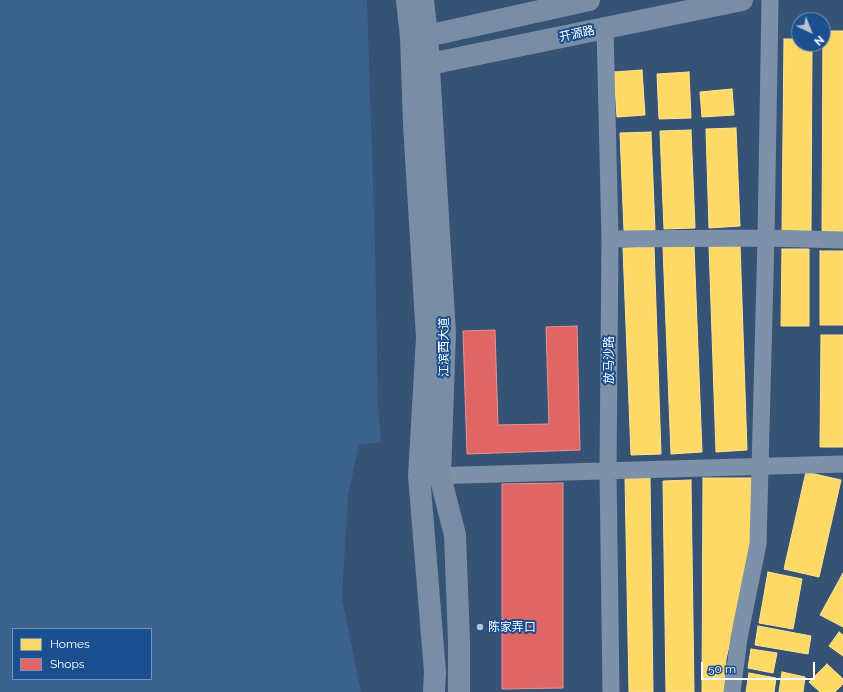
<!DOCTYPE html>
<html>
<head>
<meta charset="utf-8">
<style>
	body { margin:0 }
	#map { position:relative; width:843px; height:692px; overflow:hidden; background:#365274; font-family:Raleway,sans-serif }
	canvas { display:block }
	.legend { position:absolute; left:12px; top:628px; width:140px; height:52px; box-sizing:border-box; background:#1b4f8f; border:1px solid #7695bc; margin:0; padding:5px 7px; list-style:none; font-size:12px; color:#fff }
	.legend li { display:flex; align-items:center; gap:8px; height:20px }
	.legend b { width:20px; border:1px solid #7695bc }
	.north { position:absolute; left:791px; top:12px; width:40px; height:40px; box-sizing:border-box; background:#1b4f8f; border:1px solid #7695bc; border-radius:50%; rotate:137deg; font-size:11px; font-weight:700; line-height:16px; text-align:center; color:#fff }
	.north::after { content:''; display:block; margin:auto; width:14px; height:18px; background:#b9c2ce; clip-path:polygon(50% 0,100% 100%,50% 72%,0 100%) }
	.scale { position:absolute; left:701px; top:662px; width:114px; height:18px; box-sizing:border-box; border:2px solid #fff; border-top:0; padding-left:5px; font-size:12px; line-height:14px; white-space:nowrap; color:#fff; -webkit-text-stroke:3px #1b4f8f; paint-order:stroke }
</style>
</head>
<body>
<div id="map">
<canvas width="843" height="692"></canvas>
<ul class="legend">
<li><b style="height:11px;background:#ffd966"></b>Homes</li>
<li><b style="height:11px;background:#e06666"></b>Shops</li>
</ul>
<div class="north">N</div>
<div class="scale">50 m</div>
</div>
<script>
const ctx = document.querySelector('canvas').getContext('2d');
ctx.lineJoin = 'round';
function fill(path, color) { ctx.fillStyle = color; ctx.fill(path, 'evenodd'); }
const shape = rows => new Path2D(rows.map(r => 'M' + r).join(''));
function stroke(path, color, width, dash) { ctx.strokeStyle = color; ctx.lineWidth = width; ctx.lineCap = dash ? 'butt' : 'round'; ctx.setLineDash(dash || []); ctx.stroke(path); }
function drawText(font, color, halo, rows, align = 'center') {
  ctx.font = font + ' Raleway,"Noto Sans SC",sans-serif'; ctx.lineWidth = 4; ctx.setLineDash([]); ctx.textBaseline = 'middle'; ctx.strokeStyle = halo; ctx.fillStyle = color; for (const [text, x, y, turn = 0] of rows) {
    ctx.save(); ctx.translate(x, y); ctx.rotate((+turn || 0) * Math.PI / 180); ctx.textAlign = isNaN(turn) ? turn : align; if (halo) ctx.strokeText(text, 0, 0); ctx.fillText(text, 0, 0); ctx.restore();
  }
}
const water = shape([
	[0,0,367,0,375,244,378,405,381,442,359,445,348,496,342,598,361,692,0,692],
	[13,629,151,629,151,679,13,679]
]);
const homes = shape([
	[823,31,843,31,843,232,822,232,823,31],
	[784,39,799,39,799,44,812,44,811,231,782,231,784,39],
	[642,70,645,115,617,117,614,72,642,70],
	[689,72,691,118,659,119,657,74,689,72],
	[732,89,734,115,702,117,700,92,732,89],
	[736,128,740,226,709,228,706,129,736,128],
	[691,130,695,228,664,229,660,131,691,130],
	[651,132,655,230,624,231,620,133,651,132],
	[740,244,747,450,716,452,709,245,740,244],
	[694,246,702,452,671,454,663,247,694,246],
	[654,247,661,454,631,455,623,248,654,247],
	[782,249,809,249,809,326,781,326,782,249],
	[820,251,843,251,843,325,820,325,820,251],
	[821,335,843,335,843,447,820,447,821,335],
	[806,472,841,480,819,577,784,569,806,472],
	[650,477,653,692,629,692,625,478,650,477],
	[703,478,755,478,749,562,726,659,724,692,702,692,703,478],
	[691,480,694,692,666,692,663,481,691,480],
	[768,572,802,579,793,629,759,623,768,572],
	[843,573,843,627,820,615,843,573],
	[758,626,811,636,808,654,755,645,758,626],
	[839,632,843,635,843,656,829,646,839,632],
	[751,649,777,653,773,673,748,668,751,649],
	[827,664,843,679,843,684,835,692,820,692,809,682,827,664],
	[782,672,805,677,803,692,779,692,782,672],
	[749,673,776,678,774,692,746,692,749,673]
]);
const shops = shape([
	[577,326,580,450,467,454,463,331,495,330,498,425,549,424,546,327,577,326],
	[563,483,563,688,502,689,502,484,563,483]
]);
const minor = shape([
	[605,28,610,239,608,470,611,692],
	[610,239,766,238,843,240],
	[428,476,843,464],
	[732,692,739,638,758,544,766,238,770,0]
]);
const secondary = shape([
	[407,0,411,37,414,124,427,338,419,476,435,672,434,692],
	[423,0,427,36,445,333,440,476,455,535,459,642,459,692],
	[413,37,427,36,589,0],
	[415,67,742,0]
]);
const markers = [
	[480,627,4,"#b9c2ce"]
];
const streetNames = [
	["开源路",577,34,-12],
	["江滨西大道",444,347,-90],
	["放马沙路",609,360,-90]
];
const poiNames = [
	["陈家弄口",488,627]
];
fill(water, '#3b618d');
fill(homes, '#ffd966');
stroke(homes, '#ffe494', 1);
fill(shops, '#e06666');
stroke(shops, '#e99494', 1);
stroke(minor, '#7d92a8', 17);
stroke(secondary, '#798da4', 22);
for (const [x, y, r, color] of markers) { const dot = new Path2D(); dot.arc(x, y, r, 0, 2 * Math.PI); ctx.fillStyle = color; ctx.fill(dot); stroke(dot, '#1b4f8f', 1.5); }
drawText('12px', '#fff', '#1b4f8f', streetNames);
drawText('12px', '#fff', '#1b4f8f', poiNames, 'left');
</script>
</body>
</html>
